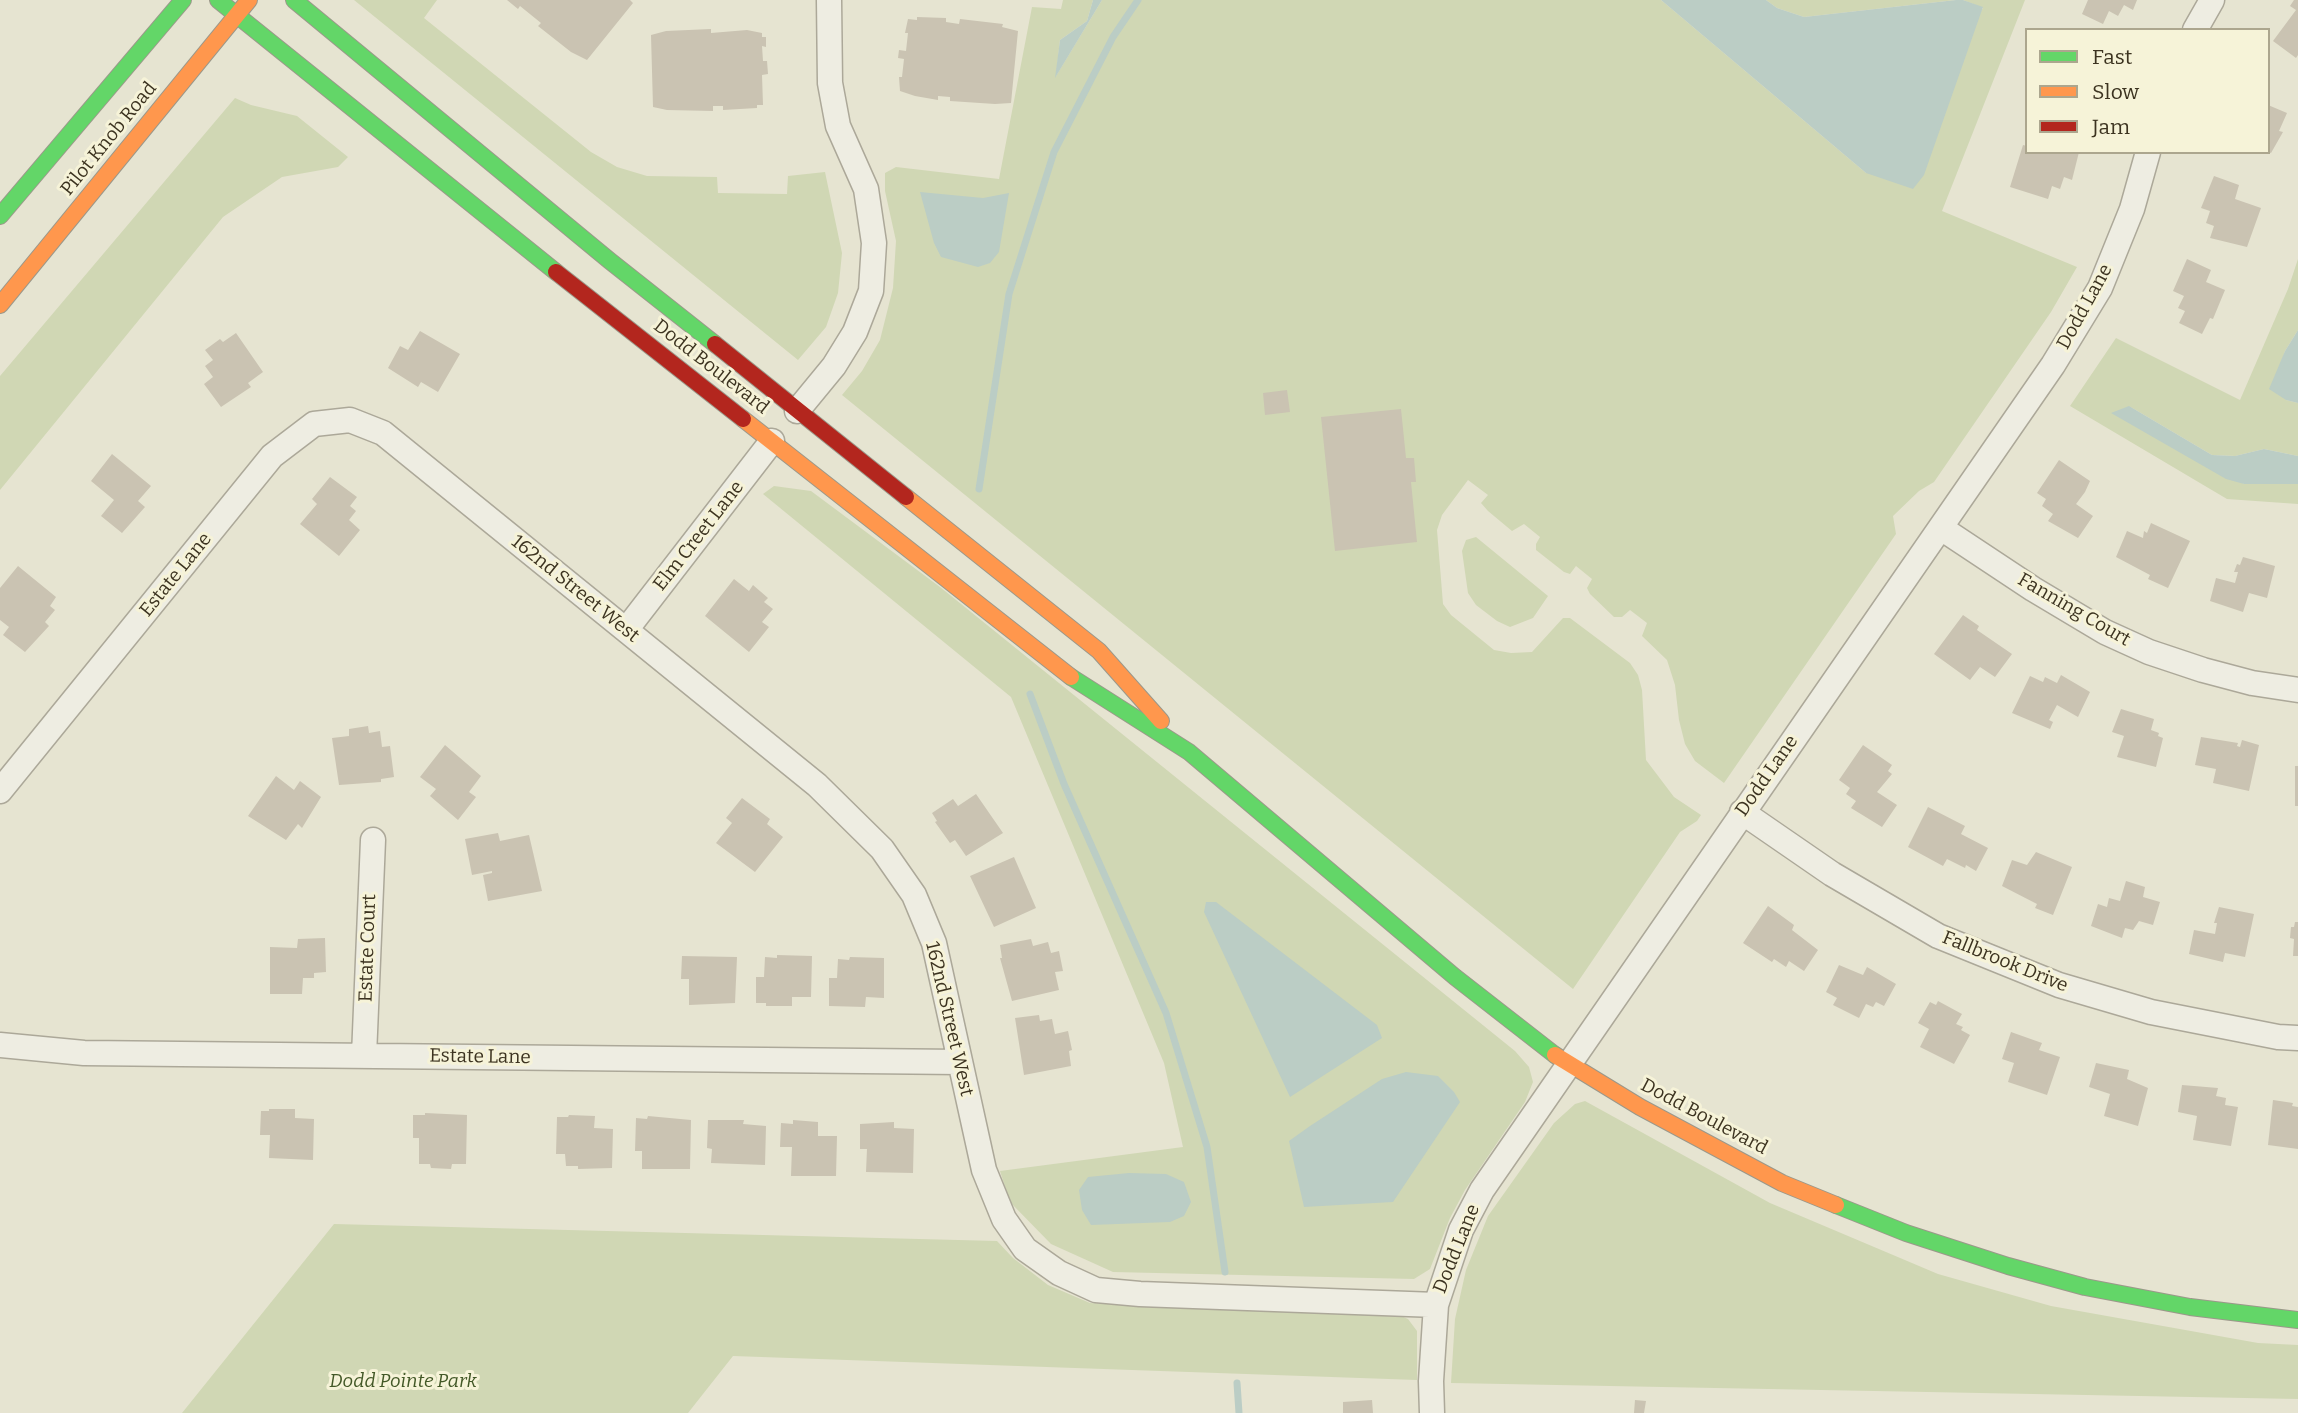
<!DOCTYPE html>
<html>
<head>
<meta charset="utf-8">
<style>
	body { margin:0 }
	#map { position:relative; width:2298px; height:1413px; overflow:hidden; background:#e6e4d1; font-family:Bitter,serif }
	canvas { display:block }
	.legend { position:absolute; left:2025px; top:28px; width:245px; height:126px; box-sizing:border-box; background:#f6f3d8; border:2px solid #aca68e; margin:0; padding:9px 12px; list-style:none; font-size:21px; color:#3c3320 }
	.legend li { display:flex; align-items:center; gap:14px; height:35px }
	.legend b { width:35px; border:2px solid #aca68e }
</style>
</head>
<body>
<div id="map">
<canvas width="2298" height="1413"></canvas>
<ul class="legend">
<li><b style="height:9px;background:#63d668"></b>Fast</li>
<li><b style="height:9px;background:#ff974d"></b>Slow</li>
<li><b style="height:9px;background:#b3261e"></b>Jam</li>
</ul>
</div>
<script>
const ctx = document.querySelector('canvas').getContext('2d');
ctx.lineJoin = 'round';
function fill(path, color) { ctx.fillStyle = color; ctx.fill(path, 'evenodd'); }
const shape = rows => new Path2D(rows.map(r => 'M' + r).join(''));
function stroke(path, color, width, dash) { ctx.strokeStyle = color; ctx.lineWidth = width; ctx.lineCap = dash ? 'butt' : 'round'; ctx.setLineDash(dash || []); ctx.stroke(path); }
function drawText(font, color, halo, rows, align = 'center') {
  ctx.font = font + ' Bitter,serif'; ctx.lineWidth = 6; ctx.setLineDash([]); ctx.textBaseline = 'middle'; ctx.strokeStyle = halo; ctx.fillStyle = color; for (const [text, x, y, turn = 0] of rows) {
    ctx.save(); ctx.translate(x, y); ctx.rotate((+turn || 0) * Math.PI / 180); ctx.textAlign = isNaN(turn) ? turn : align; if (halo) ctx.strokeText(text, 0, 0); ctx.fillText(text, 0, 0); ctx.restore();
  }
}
const green = shape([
	[354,0,437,0,424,18,591,152,617,167,647,176,717,177,718,193,787,194,788,176,825,172,842,253,838,293,826,327,798,360],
	[1063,0,1093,0,1087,21,1060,40,1056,76,1102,0,1661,0,1866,173,1983,8,1963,0,2025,0,1942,211,2077,267,2051,312,1934,482,1919,491,1893,516,1896,534,1724,783,1695,761,1685,744,1679,720,1675,685,1667,660,1642,636,1647,623,1630,610,1622,617,1614,617,1590,594,1587,588,1592,579,1576,566,1570,574,1564,572,1536,550,1536,544,1540,537,1524,524,1512,531,1488,511,1481,503,1488,495,1468,480,1442,515,1437,530,1443,604,1451,615,1494,650,1511,653,1532,652,1563,618,1570,618,1630,663,1638,675,1642,690,1646,760,1674,797,1701,815,1697,821,1680,832,1573,989,842,395,862,371,880,340,893,288,896,241,885,191,885,173,896,167,999,179,1032,7,1061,9],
	[1766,0,1956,0,1804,17,1777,8],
	[235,98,251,105,297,116,348,157,338,167,282,177,223,217,0,490,0,376],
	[2298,259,2298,330,2285,351,2280,367,2286,400,2298,403,2298,456,2264,449,2235,456,2212,455,2129,406,2244,484,2298,484,2298,504,2227,499,2070,406,2116,338,2240,400,2288,289],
	[774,486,811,491,940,587,1515,1051,1529,1067,1533,1082,1525,1102,1465,1190,1450,1218,1430,1269,1414,1279,1113,1272,1051,1244,1010,1202,1000,1171,1183,1147,1164,1063,1011,697,763,494],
	[1476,537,1548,596,1533,618,1510,627,1497,621,1476,605,1468,593,1462,551,1466,540],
	[1585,1101,1770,1203,1938,1274,2051,1306,2258,1343,2298,1345,2298,1399,1451,1383,1455,1319,1466,1270,1488,1216,1554,1123,1575,1104],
	[334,1224,997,1241,1013,1258,1048,1285,1090,1303,1399,1315,1408,1319,1417,1331,1417,1380,733,1356,688,1413,182,1413]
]);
const water = shape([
	[1093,0,1102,0,1055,78,1060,40,1087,21],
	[1661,0,1766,0,1777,8,1804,17,1956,0,1963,0,1983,7,1924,175,1913,189,1866,173],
	[920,192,983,198,1009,193,999,252,990,263,978,267,941,257,934,243],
	[2298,330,2298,403,2286,400,2269,389,2285,351],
	[2129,406,2212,455,2235,456,2264,449,2298,456,2298,484,2244,484,2226,479,2111,413],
	[1206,902,1216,902,1377,1025,1382,1038,1290,1097,1204,912],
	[1406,1072,1438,1076,1454,1092,1460,1102,1393,1202,1304,1207,1289,1141,1310,1126,1382,1079],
	[1129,1173,1166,1174,1184,1182,1191,1202,1184,1216,1170,1222,1091,1225,1082,1210,1079,1190,1088,1177]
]);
const stream = shape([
	[979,489,1009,294,1054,152,1113,37,1138,0],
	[1030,694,1064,784,1166,1013,1207,1147,1225,1272],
	[1237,1383,1239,1413]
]);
const building = shape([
	[507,0,630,0,633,3,587,60,571,52,538,26,541,23,520,6,518,9],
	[2088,0,2137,0,2133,10,2124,5,2118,16,2109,11,2103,24,2082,14],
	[2294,0,2298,0,2298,55,2296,58,2273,41,2296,10,2290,6],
	[917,17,946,18,946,22,959,24,960,19,1003,24,1002,27,1018,31,1011,103,995,104,950,101,950,97,938,96,938,100,915,96,900,91,899,77,902,77,904,59,898,58,899,50,906,51,908,33,905,33,908,19,917,20],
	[711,29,711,33,747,30,762,33,762,37,766,37,766,47,762,46,763,61,767,61,768,74,762,75,763,105,757,105,757,108,723,110,723,106,713,106,713,111,667,110,653,107,651,35,666,31],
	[2268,105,2287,113,2279,131,2283,132,2271,153,2268,152],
	[2023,145,2027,146,2027,152,2079,152,2072,180,2064,177,2060,189,2052,186,2048,199,2010,187],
	[2214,176,2239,185,2235,199,2261,208,2247,247,2210,238,2214,226,2206,223,2210,211,2201,208],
	[2187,259,2211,270,2206,282,2225,290,2213,319,2210,318,2202,334,2179,323,2185,311,2178,308,2184,296,2173,291],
	[420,331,460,354,438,392,421,382,418,387,388,368,400,346,408,350],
	[236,333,263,372,248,383,251,387,221,407,204,384,213,377,205,366,213,360,205,350,220,339,223,342],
	[1287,390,1290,412,1265,415,1263,393],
	[1401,409,1406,458,1414,458,1416,482,1411,482,1417,542,1335,551,1321,417],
	[112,454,151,486,138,501,145,507,122,533,101,516,114,500,91,481],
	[2059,460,2090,481,2085,492,2076,504,2093,516,2078,538,2048,521,2053,514,2042,506,2046,499,2037,493],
	[330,477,357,497,350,506,356,511,349,520,360,530,339,556,300,524,317,504,312,499],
	[2151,523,2190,541,2168,588,2148,579,2150,575,2116,557,2127,531,2143,538,2144,531,2147,533],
	[2243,557,2275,566,2267,598,2249,593,2243,612,2210,601,2216,578,2235,583,2238,572,2234,572,2237,564,2240,565],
	[18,566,56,597,50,606,55,610,45,622,49,626,25,652,3,635,9,627,0,620,0,588],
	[734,579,749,591,753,585,768,598,764,602,773,609,762,622,769,627,749,652,705,616],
	[1963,615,1979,626,1977,630,2012,654,1995,677,1980,667,1970,680,1934,654],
	[2061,675,2090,692,2078,717,2057,705,2049,720,2053,722,2050,729,2012,713,2030,676,2043,682,2045,677,2057,683],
	[2121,709,2154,719,2151,730,2159,733,2158,736,2163,738,2156,767,2117,757,2124,736,2112,732],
	[368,726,369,733,380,731,382,747,390,746,394,777,381,779,381,782,339,785,332,738,349,736,349,729],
	[2201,737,2238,743,2237,746,2240,747,2242,740,2259,745,2249,791,2213,783,2216,769,2195,765],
	[445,745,481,776,469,792,476,797,458,820,430,796,436,789,420,777],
	[1863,745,1892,765,1888,771,1892,774,1877,792,1897,805,1882,827,1851,808,1856,801,1846,794,1850,788,1839,780],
	[2295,766,2298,766,2298,806,2295,806],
	[276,776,294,790,300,781,321,797,302,828,298,824,286,840,248,816],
	[976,794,1003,833,966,856,955,840,950,843,935,822,937,821,932,813,953,799,958,806],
	[742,798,770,819,767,824,783,837,755,872,716,843,732,823,726,818],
	[1928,807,1965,826,1961,834,1988,848,1976,871,1966,865,1965,868,1947,859,1943,866,1908,847],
	[498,833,500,841,529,835,542,891,488,901,483,875,492,873,492,871,472,875,465,839],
	[2036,852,2072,867,2053,915,2035,908,2037,904,2002,886,2012,860,2027,865],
	[1014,857,1036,908,994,927,970,876],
	[2126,881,2145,887,2143,897,2160,902,2153,925,2139,921,2133,930,2125,928,2122,938,2091,926,2098,904,2107,907,2109,898,2120,901],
	[1768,906,1794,925,1792,930,1818,950,1804,971,1789,961,1786,967,1774,959,1772,962,1743,943],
	[2219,907,2254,914,2245,957,2225,953,2223,962,2189,954,2194,930,2215,934,2217,923,2214,923],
	[2295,922,2298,922,2298,956,2293,956,2294,939,2290,938,2291,927,2294,927],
	[325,938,326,972,314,973,314,978,303,978,302,994,270,994,270,947,297,948,298,939],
	[1031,939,1033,946,1048,942,1051,953,1059,951,1063,971,1055,972,1059,990,1012,1001,1000,958,1002,958,1000,945],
	[777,955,812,956,811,997,792,997,792,1006,766,1006,766,1003,756,1003,756,977,764,977,765,957,777,958],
	[682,956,737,957,735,1003,689,1005,689,979,681,979],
	[850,957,884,958,884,998,866,997,865,1007,829,1006,829,978,837,978,838,959,849,960],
	[1839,965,1863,975,1867,967,1896,984,1884,1006,1876,1002,1873,1007,1866,1004,1859,1018,1833,1005,1837,998,1826,992],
	[1938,1001,1962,1014,1956,1024,1963,1027,1961,1030,1970,1035,1954,1064,1920,1047,1929,1029,1918,1023,1930,1002,1936,1005],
	[1039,1015,1040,1021,1052,1019,1055,1034,1068,1031,1072,1050,1069,1051,1071,1066,1024,1075,1015,1018],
	[2011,1032,2042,1043,2039,1050,2060,1057,2047,1095,2008,1082,2014,1063,2002,1059],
	[2096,1063,2129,1070,2127,1079,2148,1088,2138,1126,2104,1116,2110,1094,2089,1087],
	[2182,1085,2218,1088,2216,1096,2226,1098,2225,1105,2238,1107,2231,1146,2193,1140,2197,1116,2178,1112],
	[2273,1100,2293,1103,2292,1106,2298,1107,2298,1149,2268,1145],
	[269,1109,295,1109,295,1118,314,1119,313,1160,269,1158,270,1135,260,1135,261,1111,269,1111],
	[425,1113,467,1115,466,1164,452,1164,451,1169,431,1168,430,1164,419,1164,419,1138,413,1138,413,1115,425,1115],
	[569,1115,595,1116,594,1128,613,1129,612,1168,578,1169,578,1166,566,1166,565,1154,556,1154,557,1117,568,1117],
	[648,1116,691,1120,690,1169,642,1169,642,1151,635,1151,636,1118,647,1119],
	[708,1120,744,1120,743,1124,766,1126,765,1165,711,1163,712,1149,707,1148],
	[793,1120,818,1122,818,1136,837,1136,836,1176,791,1176,792,1147,780,1147,781,1123,793,1124],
	[894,1122,894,1128,914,1129,913,1173,866,1172,867,1149,860,1149,860,1124],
	[1372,1400,1373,1413,1343,1413,1343,1402],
	[1635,1400,1646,1401,1644,1413,1634,1413]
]);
const street = shape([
	[2195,30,2212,0],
	[797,411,834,366,855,332,871,291,874,243,866,189,838,126,830,83,829,0],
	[1941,528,2033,589,2105,632,2149,652,2203,670,2252,683,2298,690],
	[626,630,772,441],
	[0,791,272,456,314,424,350,420,383,433,817,785,882,849,914,895,934,943,984,1170,1004,1219,1025,1249,1059,1273,1096,1290,1140,1294,1436,1305],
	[1742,812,1832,874,1938,936,2059,985,2151,1012,2278,1037,2298,1038],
	[0,1045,84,1053,960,1062],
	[364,1056,373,840],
	[1432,1413,1431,1381,1436,1305,1461,1230,1482,1190,2053,365,2100,288,2132,209,2148,152]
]);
const fast = shape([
	[218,0,556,272],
	[294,0,610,261,715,344],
	[0,216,183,0],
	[1071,677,1189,752,1455,977,1555,1055],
	[1836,1205,1906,1233,2008,1266,2085,1287,2190,1307,2298,1320]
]);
const slow = shape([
	[0,305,249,0],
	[743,419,1071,677],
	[906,497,1099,651,1161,721],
	[1555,1055,1640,1107,1782,1183,1836,1205]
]);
const jam = shape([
	[556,272,743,419],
	[715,344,906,497]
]);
const streetNames = [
	["Pilot Knob Road",109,139,-51],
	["Dodd Lane",2085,307,-61],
	["Dodd Boulevard",711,367,38],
	["Elm Creet Lane",699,536,-52],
	["Estate Lane",176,575,-51],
	["162nd Street West",575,589,39],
	["Fanning Court",2074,610,30],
	["Dodd Lane",1767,776,-55],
	["Estate Court",368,948,-88],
	["Fallbrook Drive",2005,962,22],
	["162nd Street West",949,1019,77],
	["Estate Lane",480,1057,1],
	["Dodd Boulevard",1704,1117,28],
	["Dodd Lane",1457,1249,-68]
];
const parkNames = [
	["Dodd Pointe Park",403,1382]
];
fill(green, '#d0d7b4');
fill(water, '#bbcdc5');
stroke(stream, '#bbcdc5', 7);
fill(building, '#cac3b2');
stroke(street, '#aca899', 27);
stroke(fast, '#9b988a', 18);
stroke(slow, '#9b988a', 18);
stroke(jam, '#9b988a', 18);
stroke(street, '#eeede2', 24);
stroke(fast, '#63d668', 16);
stroke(slow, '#ff974d', 16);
stroke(jam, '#b3261e', 16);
drawText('19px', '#3c3320', '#f6f3d8', streetNames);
drawText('italic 19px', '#435827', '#f6f3d8', parkNames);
</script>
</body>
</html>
